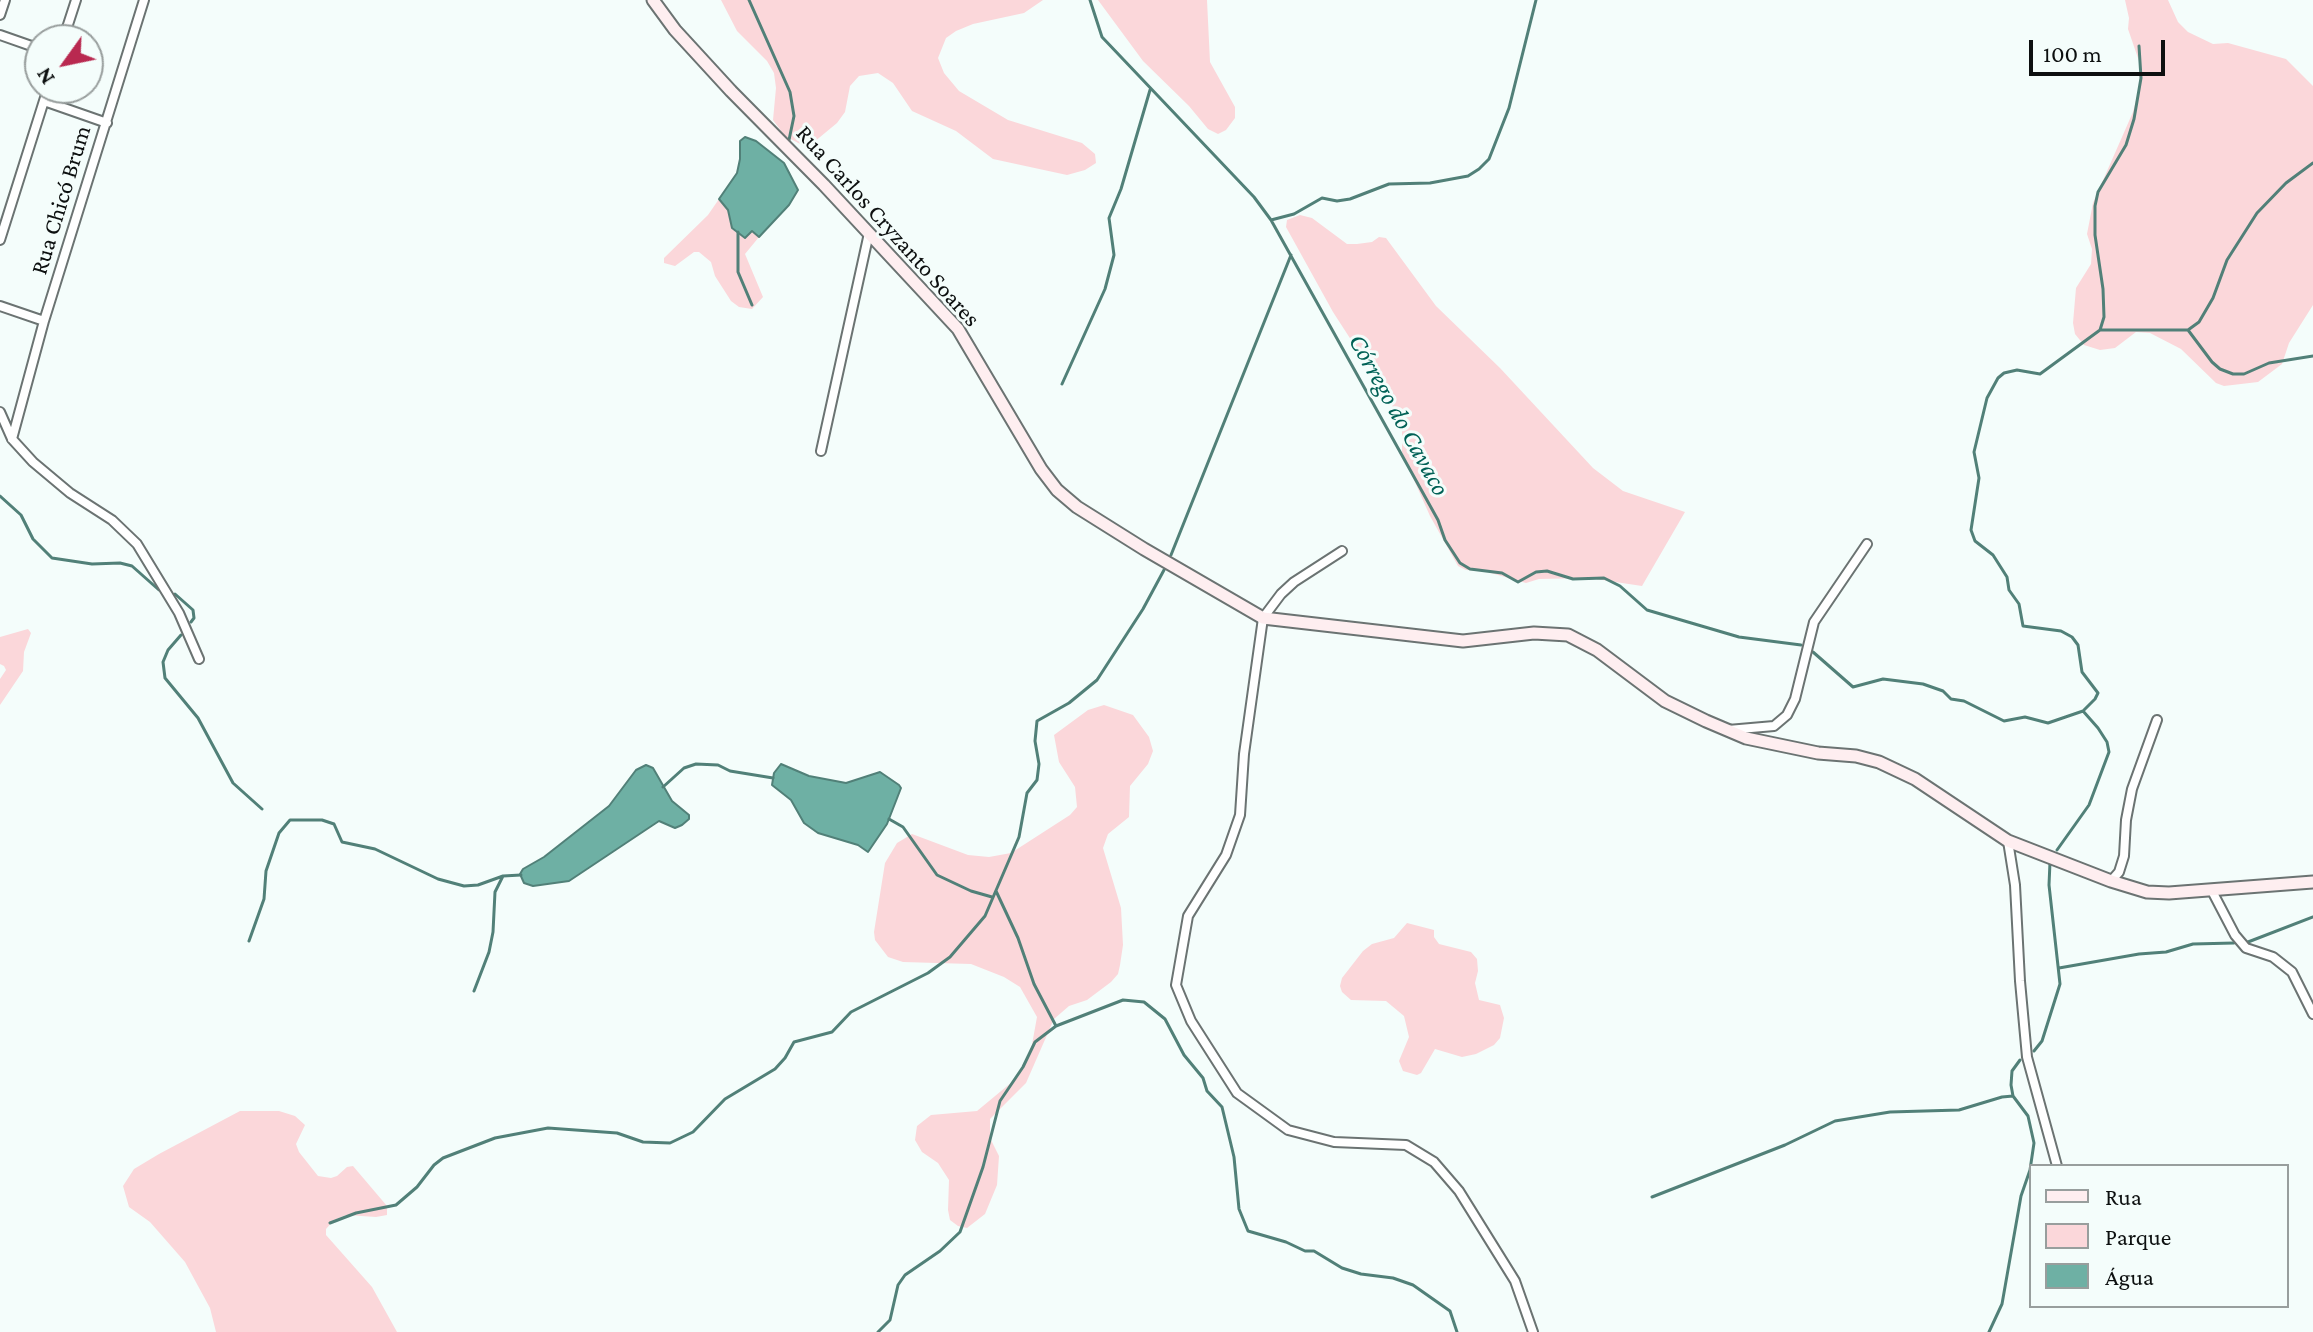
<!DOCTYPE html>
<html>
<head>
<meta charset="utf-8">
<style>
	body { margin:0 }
	#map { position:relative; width:2313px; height:1332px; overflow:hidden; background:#f4fdfb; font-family:"Crimson Pro",serif }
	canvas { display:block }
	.legend { position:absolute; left:2029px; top:1164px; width:260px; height:144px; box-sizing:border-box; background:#f4fdfb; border:2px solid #989e9d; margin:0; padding:10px 14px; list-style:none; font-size:24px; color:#0d1010 }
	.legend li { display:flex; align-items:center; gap:16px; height:40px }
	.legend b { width:40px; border:2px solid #989e9d }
	.north { position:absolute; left:24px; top:24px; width:80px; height:80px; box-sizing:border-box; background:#f4fdfb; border:2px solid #989e9d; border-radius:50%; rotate:237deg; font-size:22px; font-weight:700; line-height:32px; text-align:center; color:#0d1010 }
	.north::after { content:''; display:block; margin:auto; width:28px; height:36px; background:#b92950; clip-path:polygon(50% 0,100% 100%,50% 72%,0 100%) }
	.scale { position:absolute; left:2029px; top:40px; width:136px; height:36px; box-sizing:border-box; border:4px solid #0d1010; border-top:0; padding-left:10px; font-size:24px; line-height:28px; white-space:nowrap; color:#0d1010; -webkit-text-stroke:6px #f4fdfb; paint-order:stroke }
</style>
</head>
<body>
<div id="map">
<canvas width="2313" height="1332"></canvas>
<ul class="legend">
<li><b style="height:10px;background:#feeef0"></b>Rua</li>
<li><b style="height:22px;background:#fbd7da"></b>Parque</li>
<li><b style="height:22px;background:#6eb0a4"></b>Água</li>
</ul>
<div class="north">N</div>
<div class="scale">100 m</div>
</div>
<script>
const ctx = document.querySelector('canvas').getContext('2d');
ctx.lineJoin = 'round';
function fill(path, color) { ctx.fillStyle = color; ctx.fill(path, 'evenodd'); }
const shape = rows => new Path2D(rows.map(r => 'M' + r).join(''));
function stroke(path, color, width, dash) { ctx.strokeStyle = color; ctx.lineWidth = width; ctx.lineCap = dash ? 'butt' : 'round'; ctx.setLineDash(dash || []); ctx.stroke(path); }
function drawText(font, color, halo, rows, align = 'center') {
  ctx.font = font + ' "Crimson Pro",serif'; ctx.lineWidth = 6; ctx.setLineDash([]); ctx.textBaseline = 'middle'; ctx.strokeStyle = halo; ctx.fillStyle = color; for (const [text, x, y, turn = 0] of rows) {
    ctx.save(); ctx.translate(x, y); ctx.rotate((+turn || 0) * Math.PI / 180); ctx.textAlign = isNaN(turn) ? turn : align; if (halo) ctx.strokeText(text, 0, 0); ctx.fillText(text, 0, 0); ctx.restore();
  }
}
const green = shape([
	[721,0,1043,0,1024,13,973,24,956,31,946,38,938,58,944,73,959,91,1008,120,1082,143,1095,154,1096,163,1085,170,1067,175,993,159,956,131,912,111,893,83,878,73,859,76,850,86,845,112,837,123,808,147,802,145,785,136,773,120,776,88,774,73,767,61,737,31],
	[1098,0,1207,0,1210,62,1235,107,1235,118,1226,130,1218,134,1208,129,1189,106,1143,61],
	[2125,0,2168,0,2178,22,2188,32,2213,44,2228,43,2286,59,2313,86,2313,305,2289,343,2282,364,2258,382,2224,386,2216,383,2181,349,2150,333,2136,332,2115,348,2100,350,2084,345,2075,334,2073,323,2076,288,2091,264,2092,249,2087,234,2093,203,2133,112,2140,85,2139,61,2128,29,2129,18],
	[719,199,728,210,732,229,745,238,752,230,759,237,745,254,763,297,752,309,739,307,731,301,715,276,711,262,699,252,694,252,675,266,664,263,664,258,708,215],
	[1300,215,1312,218,1347,244,1357,244,1372,242,1379,237,1386,238,1436,306,1500,368,1593,468,1623,491,1685,512,1642,586,1589,578,1539,579,1526,583,1484,571,1466,570,1458,566,1430,516,1414,480,1402,452,1402,427,1388,397,1333,312,1286,227,1287,220],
	[28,629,31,633,24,652,23,671,0,705,0,679,6,670,4,666,0,664,0,637],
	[1104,705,1133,715,1149,737,1153,751,1148,764,1130,786,1129,817,1108,834,1103,848,1121,908,1123,945,1120,965,1118,974,1111,982,1087,1000,1069,1006,1054,1019,1026,1083,990,1119,990,1138,999,1156,997,1185,985,1214,967,1228,958,1226,950,1220,948,1210,949,1180,938,1163,922,1152,915,1140,917,1126,931,1115,977,1111,1018,1077,1031,1050,1037,1017,1020,987,1004,977,971,964,903,962,888,957,875,940,874,932,885,863,897,843,912,834,968,855,989,857,1011,853,1070,815,1077,807,1075,787,1059,762,1054,735,1088,710],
	[1407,923,1434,930,1434,937,1439,944,1471,952,1477,959,1478,971,1475,983,1479,1000,1500,1005,1504,1018,1500,1038,1494,1045,1476,1054,1462,1057,1435,1049,1421,1073,1417,1075,1403,1071,1399,1061,1409,1037,1404,1016,1386,1001,1351,1000,1342,992,1340,986,1342,978,1363,951,1372,944,1394,938],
	[240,1111,279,1111,295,1116,305,1125,296,1144,299,1152,318,1176,331,1178,337,1176,347,1167,353,1166,387,1206,387,1215,376,1217,346,1215,334,1220,326,1229,326,1235,372,1287,397,1332,216,1332,210,1308,185,1262,150,1222,129,1207,123,1186,134,1169,159,1154]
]);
const water = shape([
	[745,137,756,141,784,163,798,190,789,205,759,237,752,231,745,238,732,228,728,210,719,199,737,173,740,159,740,141,745,137],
	[781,764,809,776,846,783,880,772,899,785,901,788,887,824,868,852,858,845,818,833,804,823,791,800,772,785,774,773,781,764],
	[646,765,653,768,672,801,689,815,689,819,682,825,675,828,659,821,569,881,533,886,524,883,520,874,523,869,544,857,609,806,636,770,646,765]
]);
const stream = shape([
	[749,0,790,92,794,116,789,140],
	[1090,0,1102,37,1254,197,1271,220,1438,520,1445,540,1460,563,1470,569,1502,573,1518,582,1536,572,1547,571,1573,579,1604,578,1620,586,1647,610,1739,637,1801,645],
	[1271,220,1294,214,1322,198,1337,201,1350,199,1389,184,1430,183,1468,176,1479,169,1489,159,1509,108,1536,0],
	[738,232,738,272,752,305],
	[2100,330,2188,330,2199,322,2213,298,2227,260,2257,213,2286,183,2313,163],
	[2188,330,2212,362,2220,369,2233,374,2244,374,2269,363,2313,356],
	[1062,384,1105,289,1114,255,1109,218,1121,189,1150,90],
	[0,496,21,515,33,539,52,558,92,564,120,563,132,566,159,590],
	[1171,555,1291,255],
	[175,594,193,610,194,618,191,622],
	[181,635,168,650,163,662,165,678,198,718,233,783,262,809],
	[1813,652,1853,687,1883,679,1923,684,1943,691,1951,699,1964,701,2004,721,2025,717,2048,723,2083,711,2095,699,2098,693,2082,672,2078,645,2072,637,2061,631,2023,626,2019,604,2009,590,2007,577,1993,555,1975,541,1971,530,1979,478,1974,452,1987,398,1998,378,2004,373,2017,370,2040,374,2100,330,2104,317,2103,289,2095,235,2095,206,2098,192,2126,145,2134,119,2141,78,2139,46],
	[663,787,684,768,696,764,718,765,730,771,773,778],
	[889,819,903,827,937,875,971,891,992,897],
	[2057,850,2089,805,2109,752,2107,742,2098,728,2083,711],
	[996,891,1018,938,1034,984,1056,1026],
	[249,941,264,899,266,871,279,833,290,820,322,820,334,824,342,842,375,849,438,879,464,886,478,885,503,876,521,875],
	[2248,942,2313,917],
	[2059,968,2139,954,2166,952,2193,944,2234,943],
	[474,991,489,952,493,932,495,892,503,876],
	[2034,1051,2042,1041,2060,984,2049,885,2050,862],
	[1652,1197,1785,1145,1835,1121,1890,1112,1959,1110,2002,1097,2013,1096],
	[330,1223,356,1213,396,1205,417,1187,434,1165,443,1158,495,1138,548,1128,617,1133,643,1142,670,1143,693,1132,725,1099,775,1069,785,1058,794,1042,832,1032,851,1012,928,973,950,957,985,916,1019,837,1027,793,1037,780,1039,764,1035,741,1037,721,1069,703,1097,680,1143,609,1164,570],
	[878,1332,890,1320,898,1285,905,1275,940,1251,960,1232,983,1167,1000,1101,1023,1067,1035,1042,1056,1026,1123,1000,1144,1002,1165,1019,1184,1055,1203,1078,1207,1091,1222,1107,1234,1157,1239,1209,1248,1231,1286,1242,1305,1251,1314,1251,1342,1268,1361,1274,1393,1278,1413,1285,1450,1311,1457,1332],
	[1989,1332,2002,1304,2021,1196,2030,1170,2034,1143,2028,1116,2013,1096,2011,1085,2012,1071,2020,1060]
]);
const street = shape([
	[0,15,5,0],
	[0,35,40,49],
	[63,40,76,0],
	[44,101,107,123],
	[0,240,48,88],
	[0,306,44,321],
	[0,412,12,439,33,462,70,493,112,520,137,544,179,613,199,659],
	[12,439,44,321,144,0],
	[821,451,869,233],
	[1342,551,1294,582,1281,594,1263,618,1244,754,1240,815,1226,855,1188,916,1176,985,1191,1021,1237,1093,1288,1130,1334,1142,1406,1145,1434,1162,1459,1191,1515,1281,1533,1332],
	[1728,730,1774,726,1787,715,1795,699,1814,622,1867,544],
	[2008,841,2015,885,2020,981,2027,1057,2057,1166],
	[2111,881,2119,872,2124,856,2126,820,2132,789,2157,720],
	[2212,891,2235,935,2246,948,2273,957,2292,972,2313,1014]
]);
const secondary = shape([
	[653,0,675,30,731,91,824,185,958,329,1041,469,1057,490,1077,507,1144,549,1263,618,1463,641,1534,633,1568,635,1597,650,1665,701,1706,721,1746,738,1818,753,1856,756,1879,762,1915,779,2008,841,2111,881,2147,892,2169,893,2313,882]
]);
const streetNames = [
	["Rua Chicó Brum",61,200,-73],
	["Rua Carlos Cryzanto Soares",888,226,48]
];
const waterNames = [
	["Córrego do Cavaco",1399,415,61]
];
fill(green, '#fbd7da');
fill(water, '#6eb0a4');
stroke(water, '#518078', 2);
stroke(stream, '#518078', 3);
stroke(street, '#6b7372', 12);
stroke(secondary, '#6b7372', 15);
stroke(street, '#fff', 8);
stroke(secondary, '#feeef0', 11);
drawText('24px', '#0d1010', '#f4fdfb', streetNames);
drawText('italic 26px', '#006156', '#f4fdfb', waterNames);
</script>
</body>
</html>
